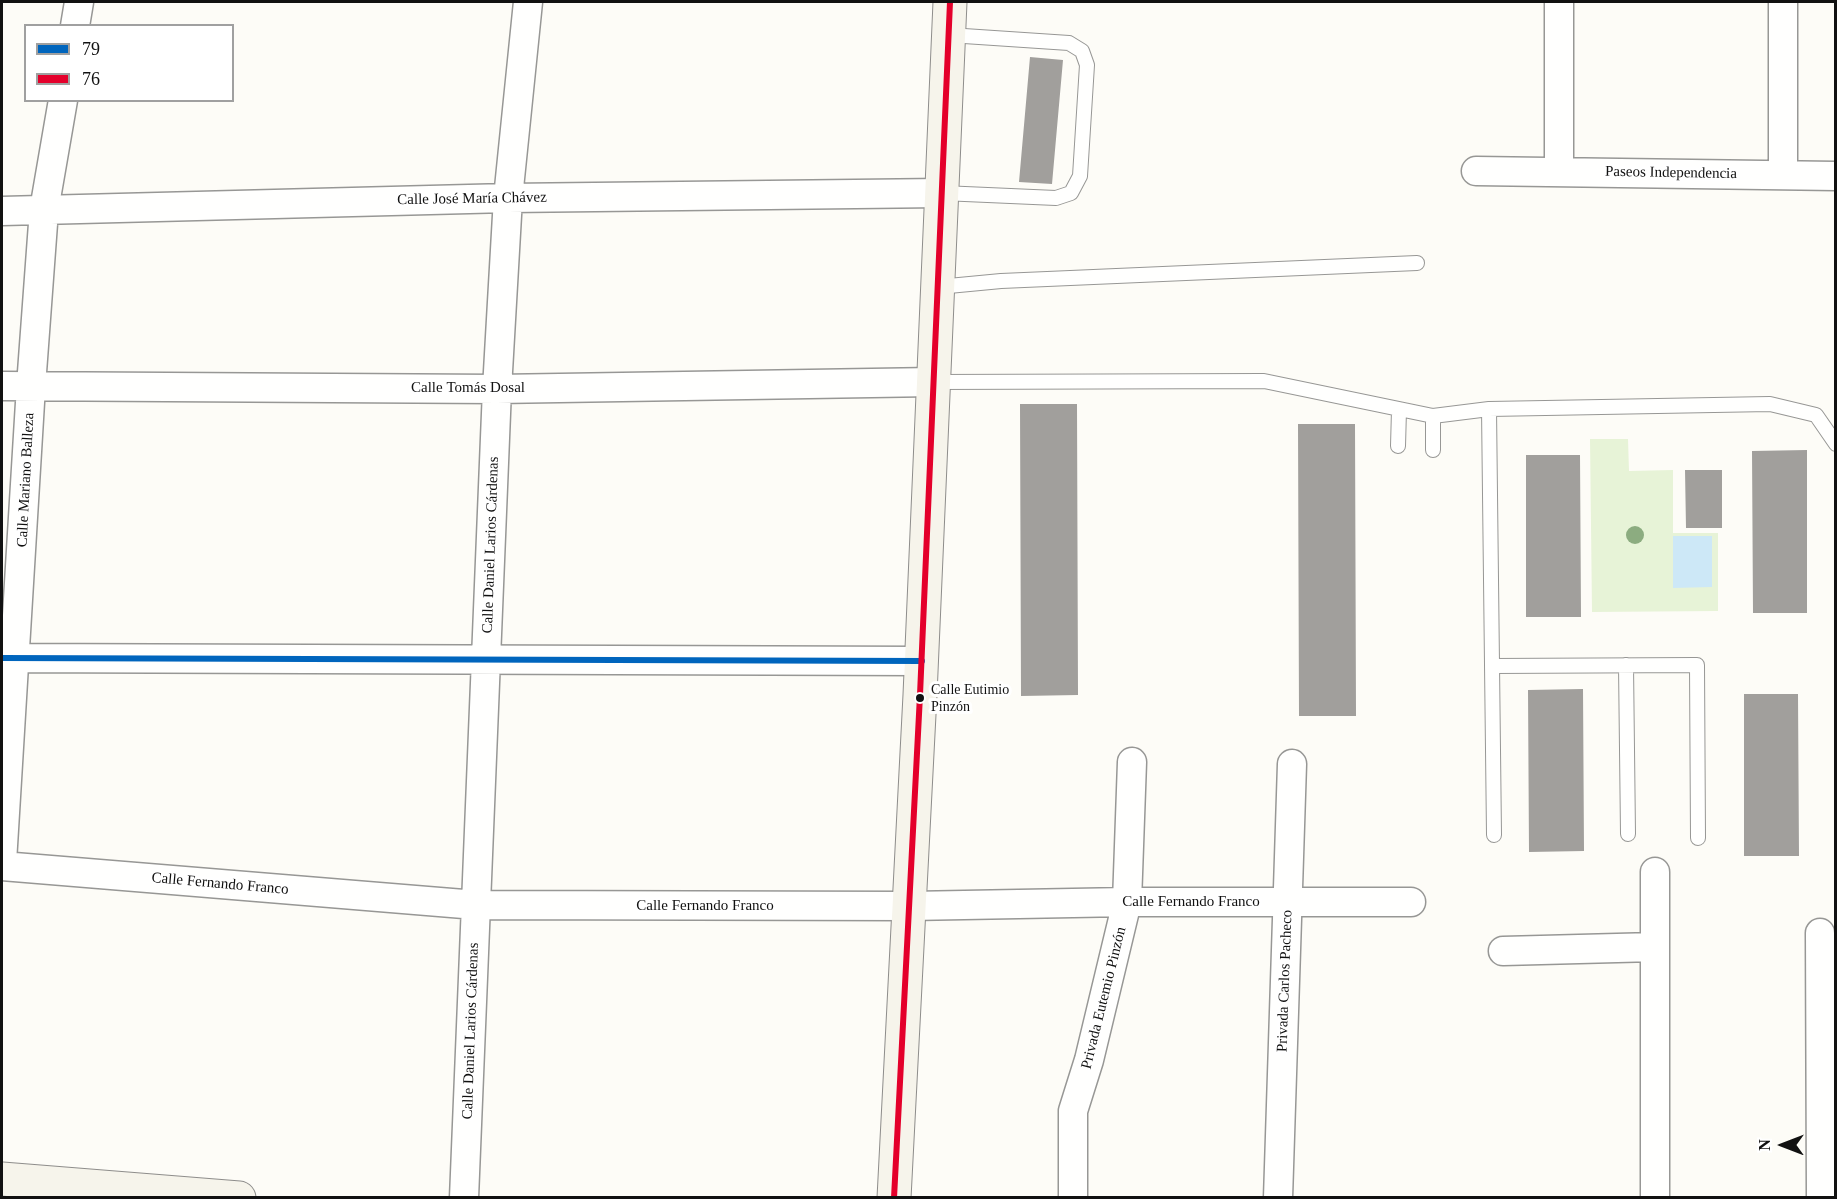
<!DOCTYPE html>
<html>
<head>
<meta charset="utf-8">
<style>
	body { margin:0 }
	#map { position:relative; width:1837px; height:1199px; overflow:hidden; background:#fdfcf7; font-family:Georgia,serif }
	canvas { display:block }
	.frame { position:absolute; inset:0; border:3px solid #111; pointer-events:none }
	.legend { position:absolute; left:24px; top:24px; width:210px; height:78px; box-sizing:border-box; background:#fff; border:2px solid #a0a0a0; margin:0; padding:8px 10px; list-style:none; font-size:18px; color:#111 }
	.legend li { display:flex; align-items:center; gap:12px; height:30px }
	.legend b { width:30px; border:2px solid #a0a0a0 }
	.north { position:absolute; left:1753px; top:1115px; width:60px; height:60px; -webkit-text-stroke:4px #fff; paint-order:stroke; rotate:270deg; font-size:16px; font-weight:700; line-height:24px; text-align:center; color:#111 }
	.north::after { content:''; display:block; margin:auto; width:21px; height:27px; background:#111; clip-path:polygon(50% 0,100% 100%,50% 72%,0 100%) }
</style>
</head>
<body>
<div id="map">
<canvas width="1837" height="1199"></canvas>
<div class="frame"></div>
<ul class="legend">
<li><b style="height:8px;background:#0065bd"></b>79</li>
<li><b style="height:8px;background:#e4002b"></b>76</li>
</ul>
<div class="north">N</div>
</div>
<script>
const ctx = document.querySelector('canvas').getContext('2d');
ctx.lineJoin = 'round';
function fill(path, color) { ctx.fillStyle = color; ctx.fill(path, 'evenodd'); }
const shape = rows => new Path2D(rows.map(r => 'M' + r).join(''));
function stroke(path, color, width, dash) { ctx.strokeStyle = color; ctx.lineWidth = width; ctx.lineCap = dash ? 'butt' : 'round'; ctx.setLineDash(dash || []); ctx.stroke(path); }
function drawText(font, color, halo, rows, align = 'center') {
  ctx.font = font + ' Georgia,serif'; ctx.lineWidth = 6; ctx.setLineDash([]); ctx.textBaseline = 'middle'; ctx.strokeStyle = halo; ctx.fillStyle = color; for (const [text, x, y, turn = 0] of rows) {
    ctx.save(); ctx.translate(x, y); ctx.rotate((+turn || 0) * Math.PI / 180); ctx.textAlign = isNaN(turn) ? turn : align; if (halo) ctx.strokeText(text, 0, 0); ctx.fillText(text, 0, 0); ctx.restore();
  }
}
const green = shape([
	[1590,439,1628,439,1629,471,1673,470,1673,533,1718,533,1718,611,1592,612]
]);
const water = shape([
	[1673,536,1712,536,1712,587,1673,588]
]);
const building = shape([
	[1030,57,1063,60,1052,184,1019,182],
	[1020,404,1077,404,1078,695,1021,696],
	[1298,424,1355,424,1356,716,1299,716],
	[1807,450,1807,613,1753,613,1752,451],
	[1526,455,1580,455,1581,617,1526,617],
	[1685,470,1722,470,1722,528,1686,528],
	[1583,689,1584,851,1529,852,1528,690],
	[1744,694,1798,694,1799,856,1744,856]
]);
const lane = shape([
	[942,193,1056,198,1071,193,1080,176,1087,65,1082,51,1069,43,949,35],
	[938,287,1001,281,1417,263],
	[934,382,1264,381,1433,416,1489,409,1770,404,1816,415,1836,444],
	[1489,409,1494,835],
	[1398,446,1399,410],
	[1433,450,1433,416],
	[1626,665,1628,834],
	[1493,666,1697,665,1698,838]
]);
const street = shape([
	[1559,2,1559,172],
	[75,26,79,2],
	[1476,171,1836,176],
	[1783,175,1783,2],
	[2,211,508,198,942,193],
	[2,386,497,389,934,382],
	[2,658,922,661],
	[2,862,31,386,44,210,63,100],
	[2,866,476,905,910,906,1127,902,1411,902],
	[1655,872,1655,1198],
	[1820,933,1821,1198],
	[1503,951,1655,947],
	[464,1198,497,389,508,198,528,2],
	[1073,1198,1073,1111,1089,1060,1127,902,1132,762],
	[1278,1198,1292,764]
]);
const secondary = shape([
	[2,1179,239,1198],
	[894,1198,920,695,950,2]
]);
const bus1 = shape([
	[2,658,922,661]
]);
const bus2 = shape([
	[894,1198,920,695,950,2]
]);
const trees = [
	[1635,535]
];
const markers = [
	[920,698,5,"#111"]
];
const busNames = [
	["Calle Eutimio",931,690],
	["Pinzón",931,707]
];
const streetNames = [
	["Paseos Independencia",1671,173,1],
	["Calle José María Chávez",472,199,-1],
	["Calle Tomás Dosal",468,388],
	["Calle Mariano Balleza",26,480,-87],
	["Calle Daniel Larios Cárdenas",491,545,-88],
	["Calle Fernando Franco",220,884,5],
	["Calle Fernando Franco",1191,902],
	["Calle Fernando Franco",705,906],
	["Privada Carlos Pacheco",1285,981,-88],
	["Privada Eutemio Pinzón",1104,998,-76],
	["Calle Daniel Larios Cárdenas",471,1031,-88]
];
fill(green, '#e7f3d7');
fill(water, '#cde8f7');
fill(building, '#a19f9c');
stroke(lane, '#979795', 16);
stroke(street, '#979795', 31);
stroke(secondary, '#8e8d8b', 35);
stroke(lane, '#fffffe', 14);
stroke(street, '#fffffe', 28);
stroke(secondary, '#f6f4eb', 33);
stroke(bus1, '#0065bd', 6);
stroke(bus2, '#e4002b', 6);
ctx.fillStyle = '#8cac80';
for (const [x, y] of trees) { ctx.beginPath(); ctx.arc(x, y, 9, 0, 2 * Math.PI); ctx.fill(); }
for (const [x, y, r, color] of markers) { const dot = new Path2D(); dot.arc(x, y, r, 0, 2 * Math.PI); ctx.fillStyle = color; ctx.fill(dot); stroke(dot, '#fff', 2); }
drawText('14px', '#111', '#fff', busNames, 'left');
drawText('15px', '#111', '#fff', streetNames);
</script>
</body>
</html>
